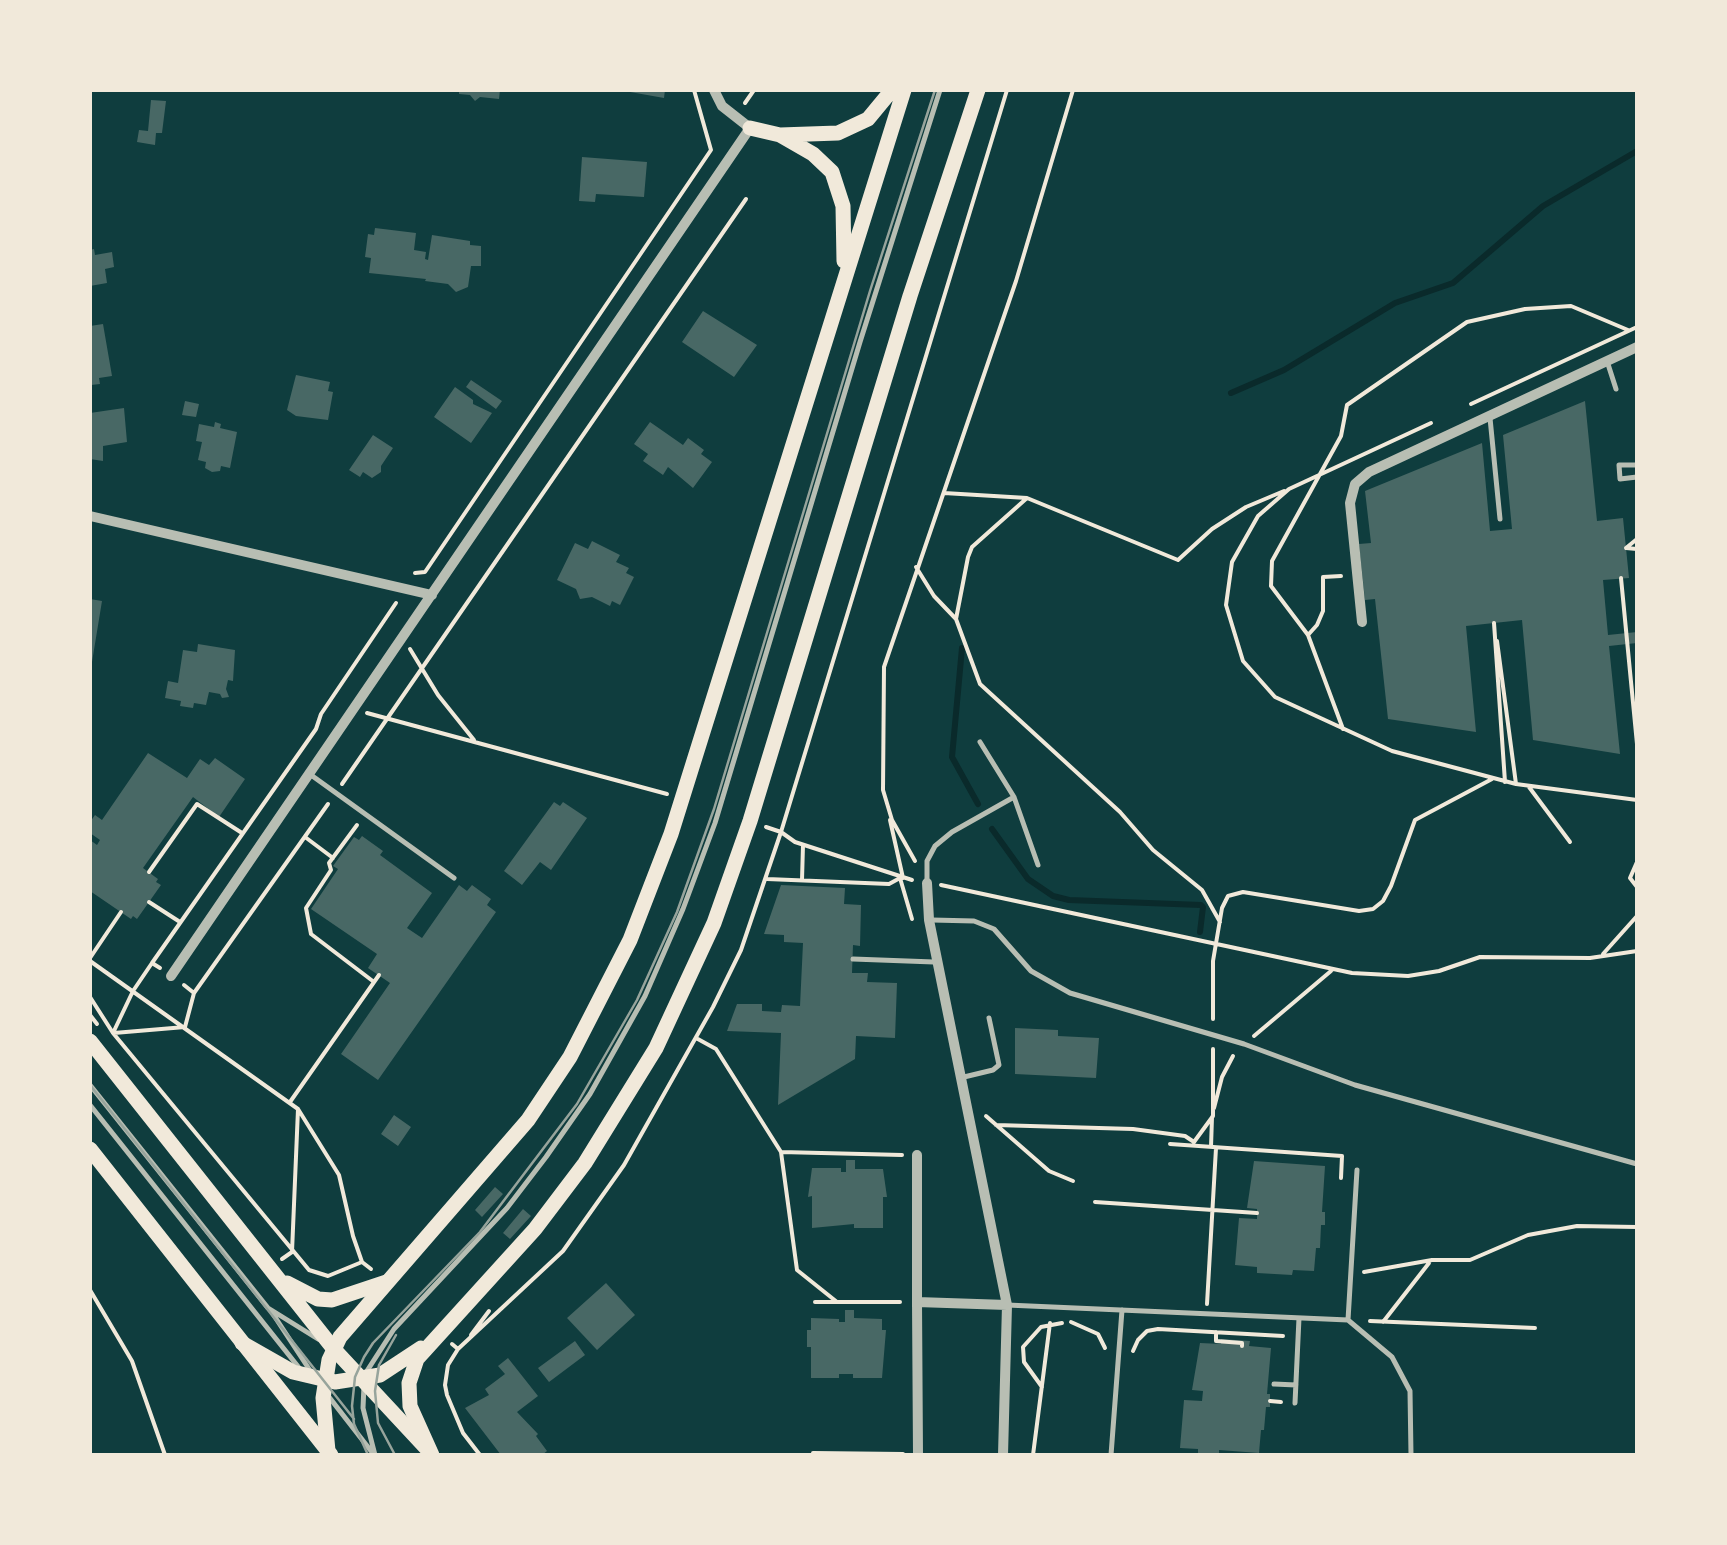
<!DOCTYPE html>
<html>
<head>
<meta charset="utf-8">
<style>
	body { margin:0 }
	#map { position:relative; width:1727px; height:1545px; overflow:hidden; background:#0f3d3e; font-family:Figtree,sans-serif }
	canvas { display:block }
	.frame { position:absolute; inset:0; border:92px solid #f1e9da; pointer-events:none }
</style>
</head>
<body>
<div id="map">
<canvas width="1727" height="1545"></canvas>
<div class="frame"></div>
</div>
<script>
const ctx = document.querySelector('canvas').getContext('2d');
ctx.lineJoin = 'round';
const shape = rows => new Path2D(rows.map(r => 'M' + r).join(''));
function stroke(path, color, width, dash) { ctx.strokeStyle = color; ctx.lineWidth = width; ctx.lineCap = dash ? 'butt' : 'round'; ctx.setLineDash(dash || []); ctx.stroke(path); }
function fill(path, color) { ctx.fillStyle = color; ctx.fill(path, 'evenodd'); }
const stream = shape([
	[1231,393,1284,370,1395,303,1453,283,1543,206,1637,151],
	[962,648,952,757,978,804],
	[992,829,1028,879,1053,896,1069,900,1201,905,1203,907,1200,932]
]);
const building = shape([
	[459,90,500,90,499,99,480,97,475,101,470,95,459,94],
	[619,90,665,90,664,98],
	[151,100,166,101,162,133,156,133,155,145,137,142,139,130,148,131],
	[582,157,647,162,644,197,596,194,595,202,579,201],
	[375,228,416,233,414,250,426,252,425,259,428,260,432,235,470,241,470,245,481,246,481,266,471,266,468,287,456,292,448,284,425,281,426,279,369,273,371,258,365,257,368,234,374,235],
	[94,249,95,255,112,252,114,267,105,269,107,283,90,286,90,250],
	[703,311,757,345,734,377,682,342],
	[103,324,112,376,99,378,100,384,91,385,90,326],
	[296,375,330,382,328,391,333,392,328,420,296,416,287,410],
	[471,380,502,401,496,409,466,387],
	[455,387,473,400,473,404,492,413,471,443,434,417],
	[185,401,199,404,196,417,182,415],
	[1585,401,1597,521,1623,518,1629,578,1603,580,1608,635,1637,632,1637,643,1609,646,1620,754,1533,740,1522,620,1466,626,1476,732,1388,719,1375,599,1365,600,1359,544,1371,543,1365,491,1482,443,1490,531,1512,529,1503,435],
	[124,408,127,442,103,446,103,461,90,459,90,413],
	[215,422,221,424,220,428,237,432,230,468,221,466,220,471,212,472,205,468,206,462,198,460,202,442,196,441,199,424,214,427],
	[650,422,683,445,688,438,704,450,701,454,712,462,693,488,668,467,663,475,643,461,648,454,634,444],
	[373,435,393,448,381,466,381,472,372,478,363,472,360,477,349,470],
	[592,541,620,555,616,562,629,568,626,573,634,577,620,605,612,601,610,606,592,597,580,599,576,589,557,580,575,543,588,549],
	[90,599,102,601,92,662,90,662],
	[198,644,235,650,233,681,228,680,226,689,229,697,222,698,220,694,209,692,206,705,194,703,193,708,180,706,181,701,165,698,168,681,178,683,183,650,197,652],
	[148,753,187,778,200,759,209,765,215,758,245,779,219,817,193,797,143,868,158,879,156,882,161,885,137,919,133,916,131,919,90,891,90,840,97,845,100,840,90,833,90,822,95,815,102,820],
	[554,802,560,806,563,802,587,818,551,870,540,862,522,885,504,871],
	[362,836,383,851,380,855,432,893,407,928,422,938,459,885,467,891,472,885,491,899,487,905,496,912,378,1080,341,1054,390,983,368,968,377,954,311,909,338,869,333,866,354,837,359,840],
	[781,885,845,888,844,904,861,905,860,946,853,945,852,973,868,973,867,982,897,983,895,1038,856,1036,855,1059,778,1105,781,1033,727,1031,737,1004,762,1004,762,1011,781,1012,782,1005,800,1006,803,943,784,942,784,935,764,934],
	[1015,1028,1058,1030,1058,1036,1099,1038,1096,1078,1015,1074],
	[394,1115,411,1127,398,1146,381,1134],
	[846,1160,855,1160,855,1169,883,1169,887,1197,883,1197,883,1228,854,1228,854,1224,812,1228,812,1196,808,1197,812,1168,841,1168,841,1172,846,1172],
	[1254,1161,1325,1166,1322,1212,1325,1212,1325,1225,1321,1225,1320,1248,1316,1248,1314,1271,1293,1270,1292,1275,1257,1273,1257,1267,1235,1265,1239,1218,1257,1219,1257,1209,1247,1208],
	[495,1187,503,1194,482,1217,475,1210],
	[523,1209,531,1216,510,1239,503,1233],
	[606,1283,635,1315,597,1350,567,1318],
	[845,1310,854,1310,854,1318,882,1319,882,1330,886,1330,882,1378,853,1378,853,1374,839,1374,839,1378,811,1378,811,1347,807,1347,807,1330,811,1330,811,1318,839,1319,839,1322,845,1322],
	[1221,1339,1250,1341,1249,1346,1271,1348,1267,1394,1270,1394,1270,1407,1266,1407,1264,1430,1261,1430,1259,1453,1219,1450,1219,1455,1198,1455,1198,1449,1180,1448,1184,1400,1202,1401,1203,1391,1192,1390,1200,1343,1221,1344],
	[575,1341,585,1355,549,1382,538,1368],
	[508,1358,538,1396,517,1412,538,1434,536,1436,547,1451,542,1455,501,1455,465,1408,489,1395,485,1389,505,1374,498,1366]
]);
const path = shape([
	[745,103,754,90],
	[1471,404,1637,327],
	[1431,423,1289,489,1258,516,1232,562,1226,605,1243,661,1275,697,1392,751,1516,784,1637,800],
	[944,493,1027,498,1178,560,1212,529,1246,507,1284,491],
	[1027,498,972,547,968,557,956,619,980,684,1120,812,1153,850,1202,890,1220,922],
	[1626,548,1637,539],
	[1626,548,1637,549],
	[916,567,934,596,956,619],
	[415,573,425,572,711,150,694,90],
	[1621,578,1637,744],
	[1494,623,1505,782],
	[1308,635,1317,625,1323,611,1323,577,1341,576],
	[1497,641,1516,784],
	[410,649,438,695,474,740],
	[367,713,667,794],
	[1343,729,1308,635,1271,586,1272,561,1341,436,1347,405,1467,322,1525,309,1571,306,1628,330],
	[342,784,746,199],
	[1529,787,1570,842],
	[890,820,903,878],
	[357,825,329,863,331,870,306,908,311,934,374,982],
	[766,827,781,832,795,842,912,880],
	[305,837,333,858],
	[915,861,892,820,883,790,884,667,1016,281,1073,90],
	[1637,862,1630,878,1637,887],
	[149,872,197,804,242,833],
	[767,879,889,884,900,878,912,919],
	[802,880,803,845],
	[941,885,1352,973,1408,976,1439,971,1480,957,1590,958,1637,951],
	[149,902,180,922],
	[1603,954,1637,916],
	[90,958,121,912],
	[90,961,298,1109,339,1175,353,1236,362,1262,371,1269],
	[152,963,316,729,321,714,396,603],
	[194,993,328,804],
	[90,997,113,1033,309,1270,328,1276,362,1262],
	[90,1015,97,1024],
	[1213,1019,1213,961,1222,908,1228,896,1243,892,1359,911,1373,909,1383,901,1391,886,1415,820,1492,779],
	[113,1033,133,991,152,963,160,968],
	[114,1033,185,1027,194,993,184,985],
	[1254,1036,1331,971],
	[696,1038,716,1049,781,1152,902,1155],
	[290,1102,379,975],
	[1214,1108,1222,1077,1233,1056],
	[986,1116,1049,1171,1073,1181],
	[996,1125,1133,1129,1185,1136,1194,1142,1213,1116,1213,1049],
	[1170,1144,1342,1156,1341,1178],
	[1211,1147,1212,1117],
	[781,1152,797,1270,837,1302],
	[1095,1202,1257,1213],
	[282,1259,292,1252,298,1109],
	[1364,1272,1432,1260,1470,1260,1528,1235,1577,1226,1637,1227],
	[90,1290,132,1361,165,1455],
	[815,1302,900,1302],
	[1207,1304,1216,1148],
	[1370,1321,1535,1328],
	[1071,1322,1098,1334,1105,1348],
	[1383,1322,1429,1263],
	[1216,1332,1216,1341,1242,1343,1242,1346],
	[471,1335,489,1311],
	[452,1344,458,1349,448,1365,445,1385,447,1395,463,1433,480,1455],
	[458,1349,563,1251,624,1165,713,1007,741,950,781,832,1007,90],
	[1133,1351,1138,1340,1147,1331,1158,1329,1283,1336],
	[1042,1387,1024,1362,1023,1347,1041,1327,1062,1323],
	[1270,1401,1281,1402],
	[813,1453,903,1454],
	[1033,1455,1050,1323]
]);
const service = shape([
	[1607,361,1616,389],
	[1490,418,1500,519],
	[1637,465,1619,465,1620,479,1637,477],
	[980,742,1014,797,1038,865],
	[311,775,454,878],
	[927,883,927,861,935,846,952,832,1014,797],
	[932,920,974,921,994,929,1031,971,1070,993,1244,1044,1355,1085,1637,1164],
	[853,959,934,962],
	[964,1077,993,1070,999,1065,989,1018],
	[90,1085,268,1308,318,1339],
	[90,1105,300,1369],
	[1007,1305,1348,1320,1357,1170],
	[273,1314,311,1372],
	[1348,1320,1392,1357,1410,1391,1411,1455],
	[365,1374,394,1329,507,1208,546,1157,590,1094,645,996,683,909,715,823,860,342,940,90],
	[1274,1384,1296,1385],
	[364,1385,363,1408,375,1455],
	[329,1397,371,1451],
	[1295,1403,1299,1318],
	[1111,1455,1122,1310]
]);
const minor = shape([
	[90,516,432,595],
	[1362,622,1350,503,1355,484,1369,472,1637,347],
	[927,883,929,920,1007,1305,1003,1455],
	[171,976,750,128,722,106,714,90],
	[917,1155,917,1302,1007,1305],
	[917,1302,918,1455]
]);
const secondary = shape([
	[90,1041,333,1348,426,1448],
	[90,1149,328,1451],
	[287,1283,318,1299,332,1300,386,1282]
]);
const primary = shape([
	[750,128,780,135,838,133,868,119,892,90],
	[780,135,813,154,832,172,843,206,844,261],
	[242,1343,293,1372,335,1382,380,1375,421,1348],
	[331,1455,328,1451,323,1398,329,1360,340,1337,528,1120,570,1057,630,940,671,834,904,90],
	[432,1455,410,1406,409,1383,417,1359,535,1229,585,1163,656,1048,714,923,750,821,910,296,978,90]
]);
const tram = shape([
	[90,1085,354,1419],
	[368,1455,354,1424,352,1406,355,1377,364,1357,373,1343,480,1232,577,1104,637,1000,677,912,714,809,870,291,935,90],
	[395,1455,378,1423,375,1391,379,1365,396,1335]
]);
stroke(stream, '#0a2a2b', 6);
fill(building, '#486865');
stroke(path, '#f1e9da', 4);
stroke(service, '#b8beb3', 5);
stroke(minor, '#b8beb3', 10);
stroke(secondary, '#f1e9da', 15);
stroke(primary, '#f1e9da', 15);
stroke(tram, '#97a49c', 2.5);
</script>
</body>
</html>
